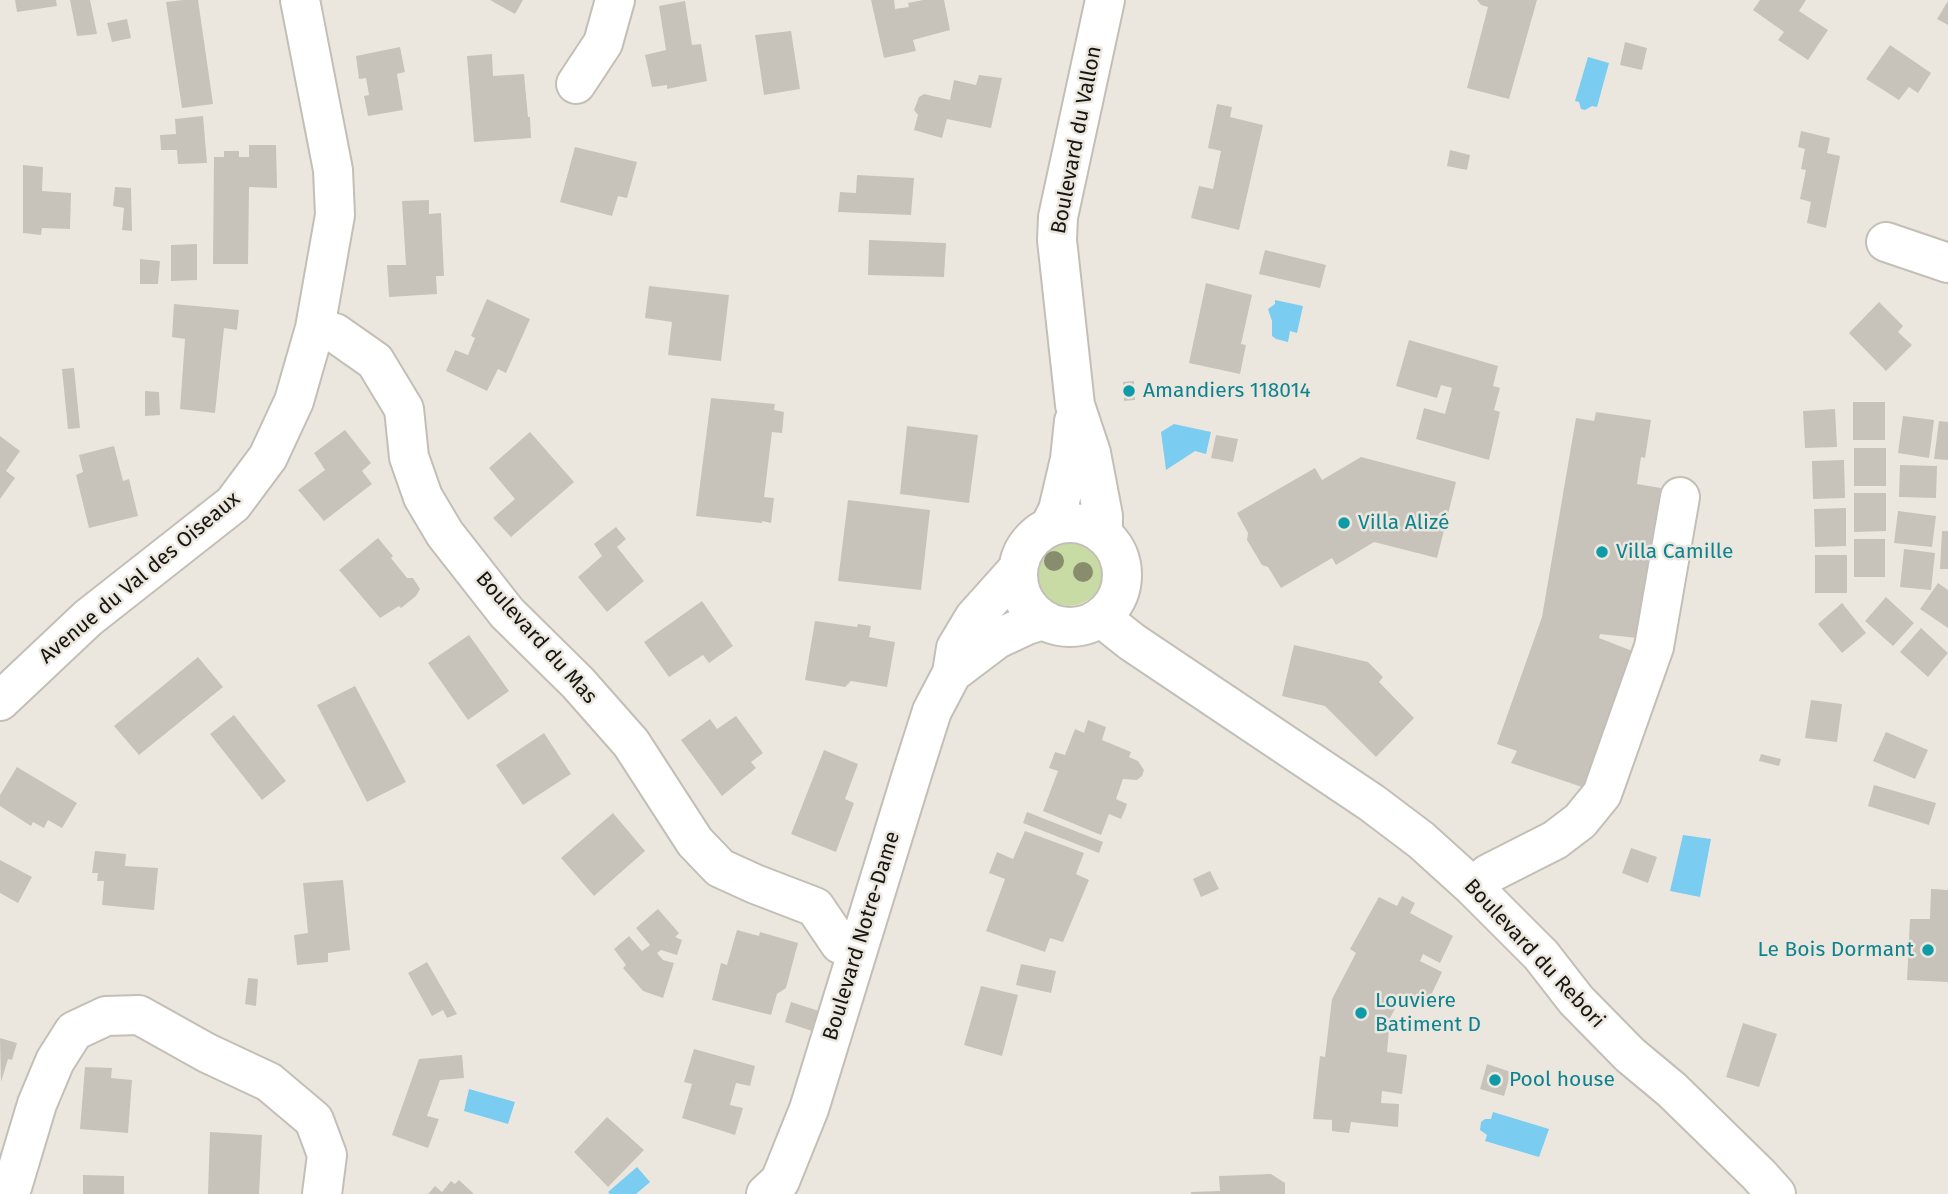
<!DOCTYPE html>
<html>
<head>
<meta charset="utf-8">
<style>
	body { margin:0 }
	canvas { display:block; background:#ece7de }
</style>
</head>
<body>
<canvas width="1948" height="1194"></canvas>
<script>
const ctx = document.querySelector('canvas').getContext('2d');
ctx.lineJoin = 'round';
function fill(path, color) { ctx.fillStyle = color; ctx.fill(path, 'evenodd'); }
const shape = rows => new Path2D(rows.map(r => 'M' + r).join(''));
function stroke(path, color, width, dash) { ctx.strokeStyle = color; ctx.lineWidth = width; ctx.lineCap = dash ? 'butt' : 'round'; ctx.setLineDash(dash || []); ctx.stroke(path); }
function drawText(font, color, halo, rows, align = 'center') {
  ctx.font = font + ' "Fira Sans",sans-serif'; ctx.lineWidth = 5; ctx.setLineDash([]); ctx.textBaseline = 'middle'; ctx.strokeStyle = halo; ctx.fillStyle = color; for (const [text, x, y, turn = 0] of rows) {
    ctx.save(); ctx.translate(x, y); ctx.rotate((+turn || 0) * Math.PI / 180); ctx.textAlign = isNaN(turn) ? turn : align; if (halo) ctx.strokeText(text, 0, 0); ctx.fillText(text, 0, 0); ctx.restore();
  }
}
const green = shape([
	'1032 570a36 36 0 1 1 72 0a36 36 0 1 1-72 0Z'
]);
const water = shape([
	[1588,57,1609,63,1597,107,1592,106,1585,110,1581,109,1579,102,1575,101],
	[1275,300,1303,306,1297,333,1290,331,1288,342,1276,339,1272,336,1272,321,1268,309,1275,304],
	[1174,424,1211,432,1206,454,1195,451,1166,470,1161,432],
	[1683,835,1711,839,1700,897,1670,891],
	[469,1089,515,1102,508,1124,464,1111],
	[1493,1112,1549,1129,1539,1157,1485,1141,1487,1135,1480,1130,1481,1122,1485,1119,1491,1119],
	[637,1167,650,1182,636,1194,610,1194,608,1192]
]);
const building = shape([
	[15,0,56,0,57,6,17,12],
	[70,0,90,0,97,34,77,36],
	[183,0,198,0,213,104,182,108,166,2],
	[490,0,523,0,515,14],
	[871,0,894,0,895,9,909,7,908,3,923,0,944,0,950,30,913,40,916,51,884,58],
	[1477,0,1537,0,1509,99,1467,88,1488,7,1481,5],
	[1760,0,1806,0,1799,11,1828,30,1808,60,1778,40,1784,32,1753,10],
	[685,1,692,45,701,44,707,81,667,89,667,85,652,87,645,55,666,50,659,6],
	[1948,1,1948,25,1937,19],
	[127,19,131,38,112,42,107,23],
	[791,31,800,89,764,95,755,35],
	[1625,42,1647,48,1642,70,1620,65],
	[1890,45,1931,73,1918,93,1909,87,1899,100,1866,79],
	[400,47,405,72,397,74,403,110,368,116,364,96,369,95,366,78,359,79,356,56],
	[492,54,493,76,524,74,528,117,530,117,531,138,474,142,467,56],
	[979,75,1002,78,991,128,947,119,942,138,914,130,918,115,914,110,919,97,924,94,950,100,954,80,976,85],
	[1217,104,1232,107,1230,117,1263,125,1239,230,1191,218,1199,186,1213,189,1221,151,1208,148],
	[203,116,207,163,178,164,177,150,161,150,160,135,176,134,175,119],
	[1801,131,1830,138,1827,153,1840,156,1826,228,1807,223,1811,202,1800,199,1806,170,1801,169,1805,149,1798,147],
	[249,145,276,145,277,188,249,187,248,264,213,264,214,157,224,157,224,151,239,151,239,157,249,157],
	[575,147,637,162,627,198,618,196,612,216,560,202],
	[1450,150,1470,155,1467,170,1447,166],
	[23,165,43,167,42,191,71,193,70,229,42,228,41,235,23,233],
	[857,175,914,178,911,215,838,212,840,192,856,193],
	[115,187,131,188,132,231,122,230,124,208,113,206],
	[429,200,429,214,441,213,444,276,436,276,437,294,389,297,387,265,406,265,402,201],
	[869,240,946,243,944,277,868,275],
	[197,244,197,280,171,281,171,245],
	[1265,250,1326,265,1320,288,1259,274],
	[140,259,160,261,158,284,140,284],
	[1206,283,1252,295,1241,344,1246,345,1240,374,1189,363],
	[649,286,729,295,721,361,668,355,672,322,645,318],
	[487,299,530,319,506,373,498,369,487,391,446,371,455,350,468,355,475,338,471,336],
	[1879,302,1903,326,1898,332,1912,345,1886,371,1849,333],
	[174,304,239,310,237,330,224,328,215,413,180,409,185,339,172,337],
	[1409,340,1498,366,1493,386,1500,388,1494,410,1500,412,1489,460,1416,439,1424,408,1445,414,1452,388,1441,385,1437,398,1396,386],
	[74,368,80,428,68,429,62,369],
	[1134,381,1135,400,1124,401,1123,382],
	[145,391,159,392,160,415,145,416],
	[711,398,775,404,774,410,784,412,782,433,772,432,764,497,774,498,771,523,762,521,762,523,696,516],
	[1853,402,1885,402,1885,440,1853,440],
	[1835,409,1837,447,1805,448,1803,411],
	[1596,412,1651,420,1645,458,1641,457,1637,484,1661,488,1638,638,1600,634,1599,638,1635,652,1585,788,1511,763,1517,751,1497,744,1542,617,1576,418,1594,421],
	[1903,416,1934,420,1929,458,1898,453],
	[1939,421,1948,422,1948,460,1934,459],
	[907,426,978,435,969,503,900,494],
	[345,430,371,463,362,471,372,484,324,521,298,490,325,470,314,453],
	[530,432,574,482,511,537,493,518,515,499,489,468],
	[1216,435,1238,439,1233,462,1211,458],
	[0,436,20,451,6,471,15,478,0,499],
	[114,446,123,481,129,479,138,516,89,528,76,475,83,472,79,455],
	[1854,448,1886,448,1886,486,1854,486],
	[1361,457,1456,482,1437,558,1374,542,1336,565,1332,558,1281,588,1268,567,1262,565,1247,540,1248,533,1237,513,1315,468,1322,480],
	[1844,460,1845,498,1813,499,1812,461],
	[1900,465,1937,466,1936,498,1899,497],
	[1854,493,1886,493,1886,531,1854,532],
	[848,500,930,510,921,590,838,581],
	[1846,508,1846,546,1815,547,1814,509],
	[1898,511,1936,516,1932,547,1894,543],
	[616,527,626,539,617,547,644,581,607,612,578,577,602,556,594,544],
	[1942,531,1948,531,1948,569,1940,569],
	[378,538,393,556,391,558,407,578,413,578,420,589,416,596,401,608,399,606,380,618,339,570],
	[1854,539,1885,539,1885,577,1854,577],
	[1904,549,1935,553,1931,590,1900,587],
	[1815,555,1847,555,1847,593,1815,593],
	[1938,583,1948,590,1948,628,1920,609],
	[1886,597,1914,623,1893,646,1865,621],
	[702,601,733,646,709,663,703,655,669,677,644,642],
	[1842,603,1866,633,1842,653,1818,624],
	[815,621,857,627,858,624,871,626,869,637,895,642,887,687,851,681,845,687,805,680],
	[1921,628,1948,653,1928,677,1900,652],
	[469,635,509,691,468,720,428,663],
	[1294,645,1368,662,1383,677,1379,682,1414,718,1376,757,1325,706,1282,696],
	[198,657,223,687,139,755,114,726],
	[355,686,406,782,367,802,317,705],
	[1811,700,1842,704,1837,742,1805,738],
	[234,715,286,781,262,800,210,734],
	[736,716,763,753,751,762,756,768,722,796,681,740,710,719,717,729],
	[1088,720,1106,727,1102,740,1131,752,1129,757,1138,761,1144,770,1142,776,1137,780,1123,779,1116,799,1127,804,1125,810,1121,819,1109,814,1101,835,1043,811,1058,771,1049,768,1055,752,1065,755,1075,729,1084,733],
	[1886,732,1928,750,1915,779,1873,761],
	[544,733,571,774,523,805,496,765],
	[824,750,858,764,845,799,854,803,836,852,791,834],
	[1761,754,1781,759,1779,766,1759,761],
	[17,767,77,803,62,828,48,820,44,828,33,822,31,826,0,806,0,795],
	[1874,785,1936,803,1929,825,1868,806],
	[1027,812,1103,842,1099,853,1023,823],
	[613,813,645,851,594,896,561,858],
	[1025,831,1084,853,1076,874,1089,880,1063,942,1050,938,1045,952,986,931,1005,879,989,873,997,852,1013,859],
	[1631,848,1657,857,1648,883,1622,873],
	[95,851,126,854,125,866,158,868,154,910,102,905,104,881,97,881,98,873,92,873],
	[0,860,32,877,18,903,0,893],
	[1210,871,1219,889,1201,897,1193,879],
	[343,880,350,950,328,953,328,962,297,965,294,935,308,933,303,883],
	[1931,889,1948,890,1948,982,1907,980,1910,919,1930,919],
	[1402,896,1415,903,1410,913,1453,936,1440,963,1423,954,1420,961,1442,972,1426,1006,1403,994,1390,1018,1387,1052,1407,1055,1402,1094,1382,1091,1381,1103,1399,1104,1398,1127,1351,1122,1349,1133,1332,1131,1332,1120,1313,1119,1320,1056,1325,1057,1332,999,1356,953,1350,949,1379,897,1397,906],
	[658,909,679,933,675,937,682,940,677,955,661,950,657,953,663,960,674,963,663,998,643,991,623,968,626,965,614,949,629,936,642,951,650,945,636,928],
	[737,930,759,936,760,932,798,943,786,988,777,994,771,1015,712,1000,721,963,727,965],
	[427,962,457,1014,447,1018,443,1010,432,1016,408,973],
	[1021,964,1056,971,1051,993,1016,985],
	[248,978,258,979,256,1006,245,1004],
	[981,986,1018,995,1002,1056,964,1045],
	[791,1002,819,1011,812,1031,785,1022],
	[1743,1023,1777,1034,1759,1087,1726,1077],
	[0,1038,17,1043,12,1060,8,1059,1,1082],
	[694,1049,755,1066,750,1086,736,1083,730,1105,743,1108,735,1135,682,1118,692,1084,684,1082],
	[462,1055,464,1078,440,1080,427,1116,439,1119,428,1148,392,1135,419,1059],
	[1487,1064,1511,1072,1504,1096,1480,1089],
	[85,1067,112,1068,111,1078,132,1080,128,1133,80,1129],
	[607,1117,644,1150,608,1187,574,1152],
	[210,1132,262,1135,259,1194,208,1194],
	[1271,1174,1285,1183,1285,1194,1191,1194,1191,1192,1220,1191,1219,1176],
	[83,1175,124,1176,124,1194,83,1194],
	[459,1180,474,1194,428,1194,435,1186,442,1192,451,1181,455,1184]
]);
const minor = shape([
	[576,84,603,43,615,0],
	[1886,242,1948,263],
	[315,328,335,333,375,361,404,409,409,457,423,497,445,534,507,613,578,683,631,743,695,842,720,868,755,884,815,907,840,944,857,951],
	'1018 575a52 52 0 1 1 104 0a52 52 0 1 1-104 0Z',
	[1050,526,1058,510,1070,459,1074,421],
	[1103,534,1103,516,1091,453,1075,405,1057,240,1058,217,1105,0],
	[1105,614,1113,627,1132,642,1372,803,1421,840,1473,887,1541,955,1576,1000,1630,1055,1672,1090,1759,1175,1776,1194],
	[952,673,997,639,1027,625,1043,620],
	[0,701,88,618,233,504,268,457,294,401,315,328,335,215,333,170,300,0],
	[1473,887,1488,874,1555,840,1580,821,1602,794,1654,647,1680,497],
	[10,1194,37,1104,55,1061,74,1031,106,1016,139,1015,207,1053,269,1082,314,1120,327,1155,322,1194],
	[766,1194,780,1181,809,1109,912,774,932,711,952,673,956,648,974,618,1017,570]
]);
const trees = [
	[1054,561],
	[1083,572]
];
const markers = [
	[1129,391,7,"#0f9aa8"],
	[1344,523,7,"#0f9aa8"],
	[1602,552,7,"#0f9aa8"],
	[1928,950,7,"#0f9aa8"],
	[1361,1013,7,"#0f9aa8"],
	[1495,1080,7,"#0f9aa8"]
];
const streetNames = [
	["Boulevard du Vallon",1077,140,-79],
	["Avenue du Val des Oiseaux",140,578,-40],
	["Boulevard du Mas",536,638,48],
	["Boulevard Notre-Dame",862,936,-73],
	["Boulevard du Rebori",1534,954,47]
];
const cultureNames = [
	["Amandiers 118014",1143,391],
	["Villa Alizé",1358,523],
	["Villa Camille",1616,552],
	["Le Bois Dormant",1914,950,"right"],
	["Louviere",1375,1001],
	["Batiment D",1375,1025],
	["Pool house",1509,1080]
];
fill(green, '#c9dba4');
fill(water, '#7bccf1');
fill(building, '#c8c3ba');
stroke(minor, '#c4bfb6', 42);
stroke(minor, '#fff', 38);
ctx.fillStyle = '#888d6d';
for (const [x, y] of trees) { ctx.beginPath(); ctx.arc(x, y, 10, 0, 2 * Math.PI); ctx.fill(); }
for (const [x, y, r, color] of markers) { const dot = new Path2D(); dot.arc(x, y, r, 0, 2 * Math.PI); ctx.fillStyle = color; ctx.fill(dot); stroke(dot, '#ece7de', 2.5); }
drawText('21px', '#161511', '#ece7de', streetNames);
drawText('21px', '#0d838f', '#ece7de', cultureNames, 'left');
</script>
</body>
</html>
